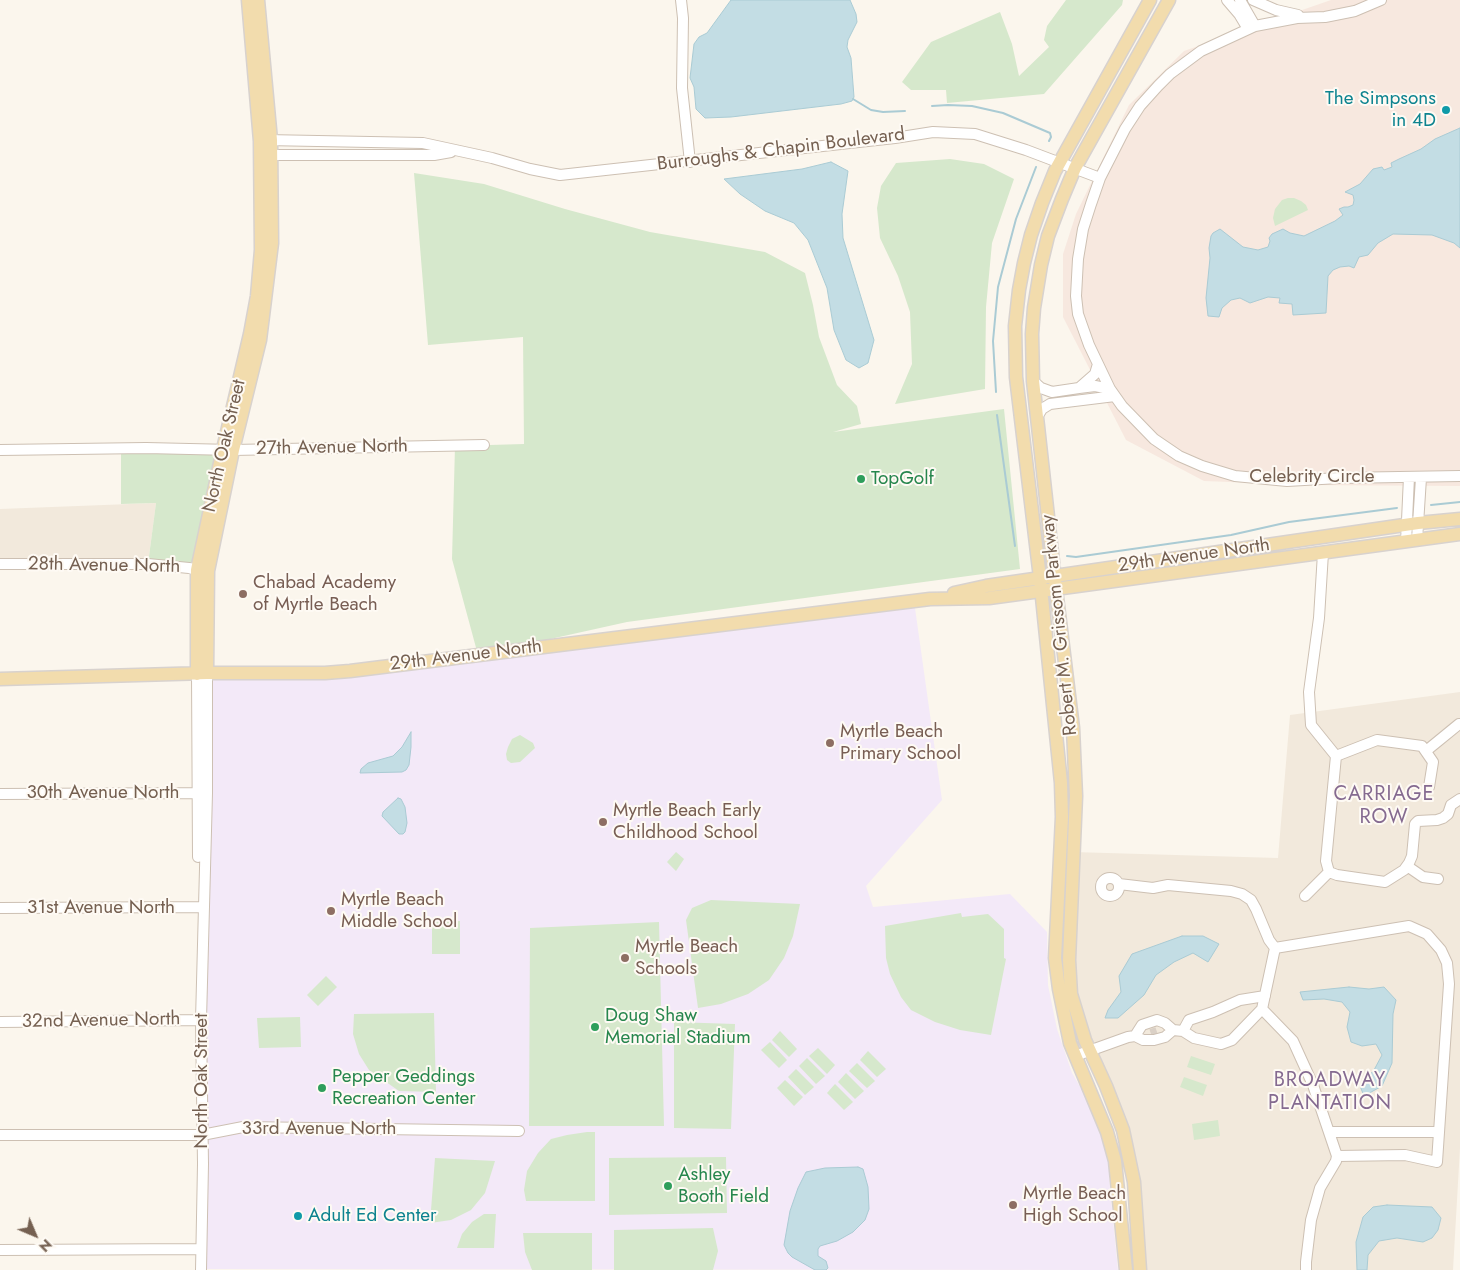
<!DOCTYPE html>
<html>
<head>
<meta charset="utf-8">
<style>
	body { margin:0 }
	#map { position:relative; width:1460px; height:1270px; overflow:hidden; background:#fbf6ed; font-family:Jost,sans-serif }
	canvas { display:block }
	.north { position:absolute; left:10px; top:1210px; width:50px; height:50px; -webkit-text-stroke:4px #fefaf4; paint-order:stroke; rotate:135deg; font-size:14px; font-weight:700; line-height:20px; text-align:center; color:#756051 }
	.north::after { content:''; display:block; margin:auto; width:18px; height:22px; background:#756051; clip-path:polygon(50% 0,100% 100%,50% 72%,0 100%) }
</style>
</head>
<body>
<div id="map">
<canvas width="1460" height="1270"></canvas>
<div class="north">N</div>
</div>
<script>
const ctx = document.querySelector('canvas').getContext('2d');
ctx.lineJoin = 'round';
function fill(path, color) { ctx.fillStyle = color; ctx.fill(path, 'evenodd'); }
const shape = rows => new Path2D(rows.map(r => 'M' + r).join(''));
function stroke(path, color, width, dash) { ctx.strokeStyle = color; ctx.lineWidth = width; ctx.lineCap = dash ? 'butt' : 'round'; ctx.setLineDash(dash || []); ctx.stroke(path); }
function drawText(font, color, halo, rows, align = 'center') {
  ctx.font = font + ' Jost,sans-serif'; ctx.lineWidth = 4; ctx.setLineDash([]); ctx.textBaseline = 'middle'; ctx.strokeStyle = halo; ctx.fillStyle = color; for (const [text, x, y, turn = 0] of rows) {
    ctx.save(); ctx.translate(x, y); ctx.rotate((+turn || 0) * Math.PI / 180); ctx.textAlign = isNaN(turn) ? turn : align; if (halo) ctx.strokeText(text, 0, 0); ctx.fillText(text, 0, 0); ctx.restore();
  }
}
const residential = shape([
	[156,503,148,564,0,564,0,509],
	[1460,692,1460,1148,1453,1270,1140,1270,1123,1130,1071,994,1073,852,1278,858,1290,715]
]);
const commercial = shape([
	[1331,0,1460,0,1460,486,1305,485,1204,481,1126,440,1063,317,1063,254,1076,214,1129,105,1184,51]
]);
const education = shape([
	[914,601,942,800,866,886,873,907,1010,894,1047,932,1048,985,1057,1029,1072,1073,1107,1132,1110,1188,1118,1270,201,1269,207,673,325,673]
]);
const green = shape([
	[1066,0,1123,0,1122,5,1044,94,947,103,946,90,911,90,902,82,931,42,1000,12,1012,44,1019,76,1049,47,1044,40,1047,26],
	[950,159,984,164,1014,179,992,243,986,307,985,389,895,404,912,364,910,312,898,276,880,238,877,208,881,186,896,163],
	[414,173,484,184,565,209,650,232,765,252,805,273,813,305,819,337,837,385,857,406,861,424,833,432,1004,409,1020,569,627,622,478,655,452,559,455,446,524,444,523,337,428,345],
	[1288,198,1294,198,1301,201,1306,205,1308,210,1275,226,1273,218,1275,209,1282,200],
	[121,449,223,449,197,570,148,564,156,503,121,504],
	[520,735,533,743,535,748,520,762,511,763,507,760,506,754,508,747,512,739],
	[676,852,684,859,676,871,667,862],
	[711,900,800,904,793,936,784,958,769,980,748,994,721,1004,698,1008,686,920,692,908],
	[961,913,962,917,988,914,1004,929,1004,958,1006,959,991,1035,960,1030,935,1022,911,1010,901,997,890,974,886,958,885,926],
	[460,921,460,954,432,954,432,922],
	[659,922,664,1126,529,1126,530,928],
	[326,976,337,987,318,1006,307,995],
	[434,1013,436,1092,399,1091,369,1070,359,1054,353,1034,354,1014],
	[300,1017,301,1047,259,1048,257,1018],
	[674,1022,735,1024,731,1129,674,1128],
	[780,1031,797,1049,789,1057,772,1040],
	[770,1042,787,1060,779,1068,761,1050],
	[818,1048,835,1065,827,1074,809,1056],
	[868,1051,886,1069,877,1077,860,1060],
	[1191,1056,1215,1064,1211,1075,1187,1067],
	[807,1058,825,1076,816,1084,799,1066],
	[857,1063,875,1081,867,1088,849,1071],
	[796,1069,814,1087,805,1095,788,1077],
	[846,1073,864,1091,855,1099,838,1082],
	[1184,1077,1207,1085,1203,1096,1180,1087],
	[785,1080,803,1097,794,1106,777,1088],
	[835,1084,853,1102,844,1110,827,1093],
	[1218,1120,1220,1136,1194,1140,1192,1124],
	[587,1132,595,1132,595,1201,526,1201,524,1190,527,1171,538,1153,551,1139,567,1135],
	[726,1157,727,1213,609,1215,609,1158],
	[435,1158,495,1161,485,1193,471,1210,451,1220,430,1223],
	[484,1214,496,1214,494,1248,457,1248,462,1234,472,1222],
	[713,1228,718,1251,713,1270,614,1270,614,1230],
	[523,1233,592,1233,592,1270,532,1270,525,1252]
]);
const water = shape([
	[731,0,850,0,856,14,857,22,848,40,847,47,851,58,854,97,852,101,841,104,731,117,705,118,696,109,694,87,690,78,694,44,699,37,707,33,731,0],
	[1460,128,1460,248,1454,243,1432,235,1393,234,1378,243,1368,255,1359,257,1354,268,1349,266,1340,267,1333,270,1328,276,1326,313,1293,315,1292,304,1279,303,1280,298,1268,297,1250,303,1240,298,1231,300,1222,308,1219,317,1208,316,1206,298,1210,258,1209,248,1211,236,1213,233,1220,229,1243,247,1258,250,1268,247,1270,241,1269,238,1272,234,1283,229,1290,233,1304,236,1335,221,1343,215,1339,209,1344,207,1348,207,1353,205,1354,200,1353,195,1345,192,1360,184,1373,169,1382,167,1384,170,1392,167,1391,163,1399,159,1421,149,1435,139,1460,128],
	[831,162,848,171,842,214,843,238,874,340,868,363,859,368,846,360,834,330,827,288,808,240,794,223,765,211,740,194,724,179,802,169,831,162],
	[411,732,411,747,409,765,406,770,402,772,360,773,361,769,368,763,393,756,402,747,411,732],
	[398,798,401,799,405,807,407,823,405,832,403,834,399,834,382,816,383,812,398,798],
	[1182,936,1203,936,1219,944,1208,962,1193,953,1174,962,1156,975,1144,995,1118,1018,1105,1018,1108,1010,1121,992,1119,976,1132,954,1182,936],
	[1349,987,1369,989,1384,987,1396,1000,1393,1014,1392,1063,1382,1086,1364,1096,1360,1086,1374,1070,1382,1055,1376,1044,1362,1046,1351,1042,1347,1027,1350,1012,1342,1002,1324,999,1303,1000,1300,992,1349,987],
	[858,1167,863,1169,868,1187,869,1209,865,1220,853,1232,837,1241,820,1246,818,1249,818,1256,826,1261,828,1268,826,1270,815,1270,792,1257,788,1253,784,1245,790,1211,798,1188,806,1172,825,1168,858,1167],
	[1387,1205,1432,1207,1441,1218,1438,1230,1432,1238,1423,1242,1397,1238,1379,1241,1368,1255,1367,1270,1357,1270,1356,1242,1363,1217,1373,1207,1387,1205]
]);
const stream = shape([
	[853,99,871,110,883,112,905,111],
	[932,106,948,105,972,106,1003,113,1050,133,1051,137,1049,141],
	[996,392,993,341,998,287,1016,219,1036,167],
	[997,415,1015,546],
	[1431,505,1460,502],
	[1067,556,1076,557,1231,535,1289,522,1397,508]
]);
const minorTunnel = shape([
	[1151,1034,1157,1032]
]);
const minor = shape([
	[681,0,683,18,682,88,690,162],
	[1227,0,1239,14,1248,29],
	[1240,0,1255,26],
	[1253,0,1276,10,1298,15],
	[1381,0,1355,11,1325,17,1297,18,1255,26,1201,51,1170,74,1158,86,1140,106,1125,129,1100,178,1091,204,1083,229,1078,259,1076,296,1078,314,1089,345,1110,389,1122,406,1154,439,1179,456,1202,466,1235,476,1287,481,1339,478,1460,476],
	[265,140,423,143,492,158,530,169,560,175,895,138,933,132,975,134,1026,150,1100,178],
	[266,155,434,155,451,152],
	[1033,381,1041,388,1052,392,1079,388,1095,374,1098,364],
	[1079,388,1095,386,1110,389],
	[1037,417,1042,409,1050,404,1115,396],
	[0,450,146,448,233,450,484,445],
	[1417,540,1421,478],
	[1406,542,1409,477],
	[1323,553,1319,618,1309,692,1311,725,1336,756,1326,861,1329,872,1337,875,1385,882,1404,870,1409,863,1412,856,1415,824,1418,821,1437,820,1443,818,1448,814,1451,805,1460,799],
	[0,564,148,564,189,568,203,571],
	[197,674,198,857],
	[1426,751,1459,724],
	[1336,756,1377,740,1422,746,1433,762,1429,787],
	[0,794,204,793],
	[1407,866,1423,877,1438,879],
	'1101 887a9 9 0 1 1 18 0a9 9 0 1 1-18 0Z',
	[1119,884,1153,888,1168,885,1231,891,1242,894,1251,900,1256,909,1269,940,1275,948],
	[1305,896,1329,872],
	[0,908,203,907],
	[0,1022,201,1020],
	[1183,1031,1189,1020,1213,1012,1240,1000,1265,996],
	[1135,1036,1142,1025,1157,1020,1165,1023,1173,1030,1183,1031,1194,1038,1221,1044,1232,1040,1262,1009],
	[1075,1056,1128,1037,1135,1036,1143,1040,1154,1040,1165,1037,1173,1030],
	[1330,1132,1439,1132],
	[0,1135,202,1135,243,1127,519,1131],
	[0,1250,201,1249],
	[201,1270,203,1164,201,1020,207,793,207,673],
	[1306,1270,1306,1262,1311,1220,1320,1188,1336,1161,1337,1156,1313,1085,1293,1041,1262,1009,1275,948,1409,926,1427,934,1441,950,1447,963,1449,984,1437,1162,1405,1155,1337,1156]
]);
const major = shape([
	[954,593,986,586,1418,523,1460,519],
	[207,673,208,571,233,450,260,340,272,243,271,140,258,0],
	[197,674,197,570,223,449,250,334,257,296,261,250,260,141,248,0],
	[0,679,207,673,325,673,350,671,930,599,989,598,1460,534],
	[1126,1270,1115,1161,1107,1132,1070,1043,1059,989,1055,958,1062,817,1061,783,1040,578,1016,377,1015,326,1019,290,1024,263,1031,235,1042,203,1055,171,1150,0],
	[1140,1270,1134,1182,1123,1130,1106,1086,1085,1040,1071,994,1069,960,1076,796,1073,728,1056,589,1033,381,1032,334,1034,308,1041,265,1048,236,1062,199,1075,168,1169,0]
]);
const markers = [
	[1446,110,5,"#0f9aa8"],
	[861,479,5,"#2e9e5b"],
	[243,594,5,"#8d6e63"],
	[830,743,5,"#8d6e63"],
	[603,822,5,"#8d6e63"],
	[331,911,5,"#8d6e63"],
	[625,958,5,"#8d6e63"],
	[595,1027,5,"#2e9e5b"],
	[322,1088,5,"#2e9e5b"],
	[668,1186,5,"#2e9e5b"],
	[1013,1205,5,"#8d6e63"],
	[298,1216,5,"#0f9aa8"]
];
const cultureNames = [
	["The Simpsons",1436,99],
	["in 4D",1436,121],
	["Adult Ed Center",308,1216,"left"]
];
const streetNames = [
	["Burroughs & Chapin Boulevard",781,150,-7],
	["North Oak Street",225,446,-77],
	["27th Avenue North",332,448,-1],
	["Celebrity Circle",1312,477],
	["29th Avenue North",1194,556,-8],
	["28th Avenue North",104,566,1],
	["Robert M. Grissom Parkway",1060,625,-96],
	["29th Avenue North",466,656,-7],
	["30th Avenue North",103,793],
	["31st Avenue North",101,908],
	["32nd Avenue North",101,1021,-1],
	["North Oak Street",202,1081,-90],
	["33rd Avenue North",319,1129]
];
const leisureNames = [
	["TopGolf",871,479],
	["Doug Shaw",605,1016],
	["Memorial Stadium",605,1038],
	["Pepper Geddings",332,1077],
	["Recreation Center",332,1099],
	["Ashley",678,1175],
	["Booth Field",678,1197]
];
const educationNames = [
	["Chabad Academy",253,583],
	["of Myrtle Beach",253,605],
	["Myrtle Beach",840,732],
	["Primary School",840,754],
	["Myrtle Beach Early",613,811],
	["Childhood School",613,833],
	["Myrtle Beach",341,900],
	["Middle School",341,922],
	["Myrtle Beach",635,947],
	["Schools",635,969],
	["Myrtle Beach",1023,1194],
	["High School",1023,1216]
];
const neighbourhoodNames = [
	["CARRIAGE",1384,795],
	["ROW",1384,818],
	["BROADWAY",1330,1081],
	["PLANTATION",1330,1104]
];
fill(residential, '#f2e9dc');
fill(commercial, '#f7e8df');
fill(education, '#f3e9f8');
fill(green, '#d6e8cc');
fill(water, '#c3dde4');
stroke(water, '#aacbd4', 1);
stroke(stream, '#aacbd4', 2);
stroke(minorTunnel, '#dad0c6', 10, [10, 5]);
stroke(minor, '#cdc0b3', 12);
stroke(major, '#d8d2ce', 15);
stroke(minor, '#fff', 10);
stroke(major, '#f2dcad', 12);
for (const [x, y, r, color] of markers) { const dot = new Path2D(); dot.arc(x, y, r, 0, 2 * Math.PI); ctx.fillStyle = color; ctx.fill(dot); stroke(dot, '#fefaf4', 2); }
drawText('19px', '#0d838f', '#fefaf4', cultureNames, 'right');
drawText('19px', '#756051', '#fefaf4', streetNames);
drawText('19px', '#27864d', '#fefaf4', leisureNames, 'left');
drawText('19px', '#785e54', '#fefaf4', educationNames, 'left');
ctx.letterSpacing = '1px';
drawText('20px', '#856a90', '#fefaf4', neighbourhoodNames);
ctx.letterSpacing = '0px';
</script>
</body>
</html>
